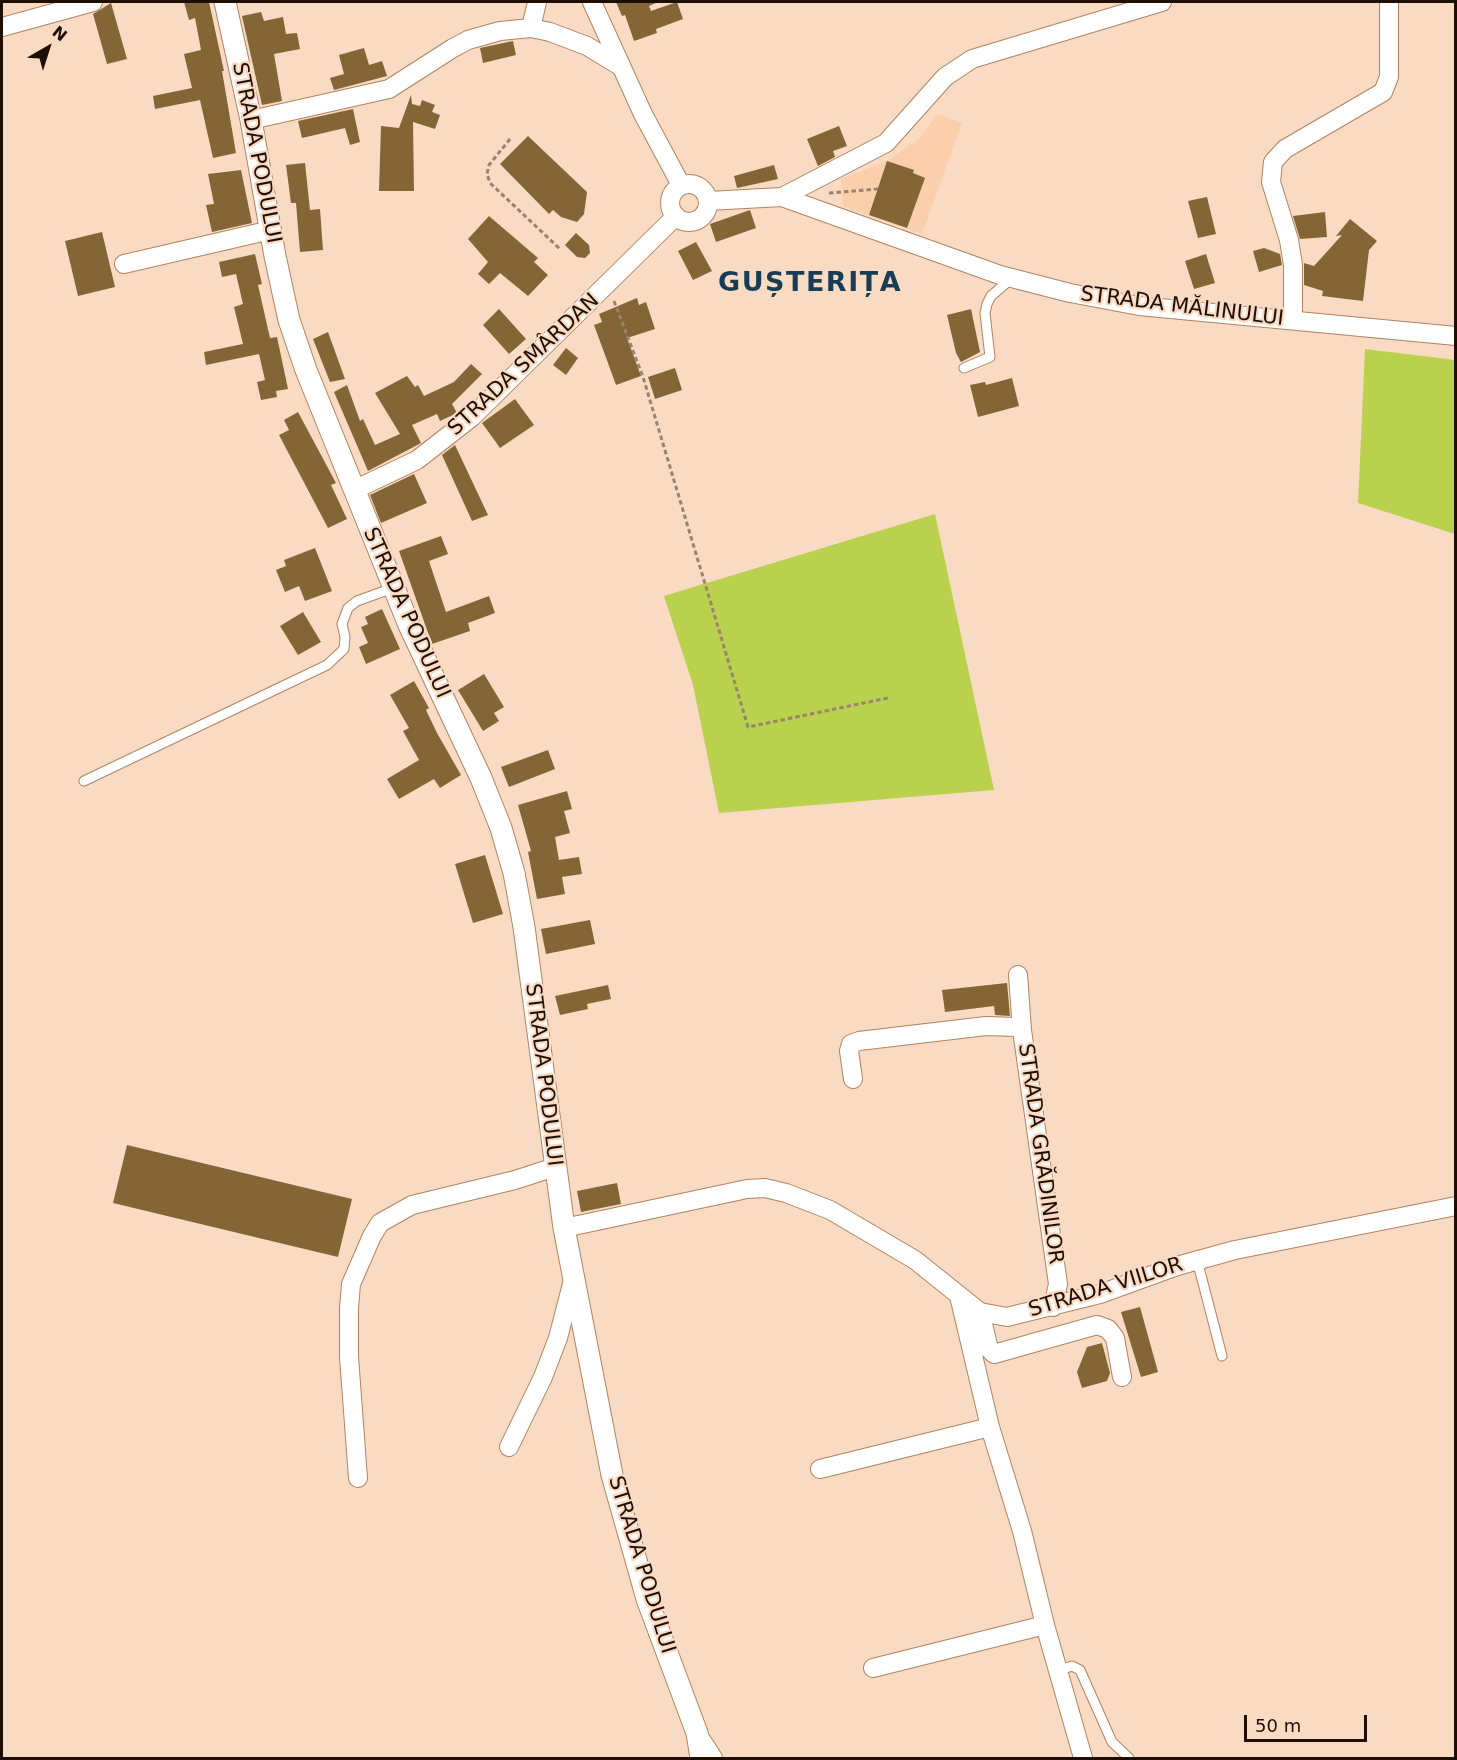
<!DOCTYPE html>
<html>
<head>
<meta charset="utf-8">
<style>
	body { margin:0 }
	#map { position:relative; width:1457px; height:1760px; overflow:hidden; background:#f9dac3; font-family:"DejaVu Sans",sans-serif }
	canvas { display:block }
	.frame { position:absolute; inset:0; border:3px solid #1f0e02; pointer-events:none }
	.north { position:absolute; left:18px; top:18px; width:60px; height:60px; -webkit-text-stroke:4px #f9dac3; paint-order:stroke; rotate:39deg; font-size:16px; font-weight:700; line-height:24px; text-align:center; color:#1f0e02 }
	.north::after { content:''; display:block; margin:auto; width:21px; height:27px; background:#1f0e02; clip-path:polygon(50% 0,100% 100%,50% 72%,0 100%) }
	.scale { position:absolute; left:1244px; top:1715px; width:123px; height:27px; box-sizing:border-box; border:3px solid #1f0e02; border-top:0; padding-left:8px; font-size:18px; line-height:21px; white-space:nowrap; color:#1f0e02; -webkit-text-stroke:4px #f9dac3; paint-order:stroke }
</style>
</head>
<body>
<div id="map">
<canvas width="1457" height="1760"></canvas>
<div class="frame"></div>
<div class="north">N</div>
<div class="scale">50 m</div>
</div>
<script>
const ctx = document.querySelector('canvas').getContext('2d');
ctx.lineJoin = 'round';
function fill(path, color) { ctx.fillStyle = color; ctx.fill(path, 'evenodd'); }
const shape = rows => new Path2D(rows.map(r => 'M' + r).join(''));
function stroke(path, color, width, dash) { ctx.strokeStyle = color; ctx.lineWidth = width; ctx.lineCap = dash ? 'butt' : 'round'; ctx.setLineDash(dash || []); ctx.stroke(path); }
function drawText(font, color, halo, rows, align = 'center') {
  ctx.font = font + ' "DejaVu Sans",sans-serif'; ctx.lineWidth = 4.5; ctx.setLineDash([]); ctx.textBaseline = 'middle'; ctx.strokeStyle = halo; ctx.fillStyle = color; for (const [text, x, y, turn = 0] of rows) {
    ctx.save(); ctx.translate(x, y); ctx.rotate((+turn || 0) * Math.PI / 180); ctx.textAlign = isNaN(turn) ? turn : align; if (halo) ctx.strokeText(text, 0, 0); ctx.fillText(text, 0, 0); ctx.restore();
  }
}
const built = shape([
	[938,114,962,123,922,234,843,206,841,179,887,161,919,139]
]);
const green = shape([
	[1365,349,1455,360,1455,534,1358,503],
	[935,514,994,790,719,813,693,685,664,596]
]);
const building = shape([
	[184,2,209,2,224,71,222,71,236,153,213,158,200,100,155,109,153,96,192,88,184,54,201,50,195,18,189,20],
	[616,2,658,2,649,6,651,11,677,2,683,19,656,29,657,33,634,41,625,15,622,16],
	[111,3,127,59,107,64,93,14],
	[261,12,264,21,283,17,286,34,297,33,300,49,274,54,282,101,262,105,242,16],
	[513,41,516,55,483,63,480,48],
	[364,48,369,65,382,61,387,76,334,90,330,78,344,74,339,55],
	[411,95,412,104,420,106,422,100,435,105,432,112,440,115,435,129,413,122,414,191,379,191,381,126,399,128],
	[353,109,360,142,350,145,345,128,302,138,298,121],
	[839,126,847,146,833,151,835,157,818,166,807,139],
	[528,136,587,192,584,214,577,222,561,217,553,210,549,214,500,164],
	[887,161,914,170,913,173,925,178,907,228,869,215],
	[305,163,310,210,320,209,323,250,300,252,296,203,291,203,286,165],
	[774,165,778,179,737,188,734,176],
	[241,170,252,223,212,232,206,205,214,204,208,174],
	[1207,197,1216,234,1198,238,1188,201],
	[750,210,756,228,716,242,710,224],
	[1325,212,1327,237,1300,239,1293,216],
	[489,216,538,258,534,262,548,275,528,296,500,273,489,284,478,274,488,262,468,239],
	[1350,219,1377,241,1369,250,1363,301,1322,296,1323,291,1304,285,1304,263,1314,266,1342,235,1336,236],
	[102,232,115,287,78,296,65,241],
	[576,233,589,245,590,253,585,258,577,257,565,245],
	[696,242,712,271,693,280,678,251],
	[1264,248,1280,254,1282,265,1259,272,1253,251],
	[255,254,262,284,258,285,270,338,277,337,288,389,276,391,277,397,261,400,257,382,265,380,259,354,206,365,204,352,243,344,234,307,243,304,236,274,222,277,219,262],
	[1206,254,1215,283,1194,289,1185,261],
	[637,298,639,305,646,302,655,329,627,338,641,376,616,385,594,325,602,322,599,314],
	[499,309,526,339,509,354,483,325],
	[971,309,980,352,961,362,956,353,947,315],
	[328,332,345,379,330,382,313,339],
	[566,348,578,358,566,375,553,365],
	[471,364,482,374,452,404,457,413,440,421,437,414,412,425,421,443,368,471,334,392,347,385,360,421,363,419,375,445,400,434,375,393,407,376,415,387,418,385,424,396,454,382],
	[675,368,682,390,655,399,648,377],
	[1012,378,1019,406,978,417,970,385,985,382,986,385],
	[515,399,534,425,500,448,482,423],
	[298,412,336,483,331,485,347,519,328,528,279,435,289,430,284,420],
	[455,445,488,515,472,521,442,455],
	[414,474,427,503,381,523,370,495],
	[441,536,448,554,429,561,446,612,489,596,495,613,468,623,470,631,432,644,399,551],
	[315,548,332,591,305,601,299,586,285,592,276,570,286,566,284,560],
	[382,609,400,649,366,664,359,647,368,643,361,627,368,624,365,617],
	[303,612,321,642,298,655,280,626],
	[484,674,504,707,494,713,499,721,483,731,458,690],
	[414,681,429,708,426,710,437,733,461,775,440,788,434,779,399,799,387,779,419,760,403,731,409,728,390,695],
	[548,750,555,769,509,787,501,767],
	[567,791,572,809,564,811,570,833,555,837,559,860,579,857,582,874,562,877,565,894,537,899,528,852,531,851,518,805],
	[485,855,503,914,473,923,455,864],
	[590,920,595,944,546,954,541,929],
	[1007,983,1010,1016,995,1015,994,1006,945,1012,942,990],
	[608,985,611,999,587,1004,588,1009,560,1015,555,996],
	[127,1145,352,1199,338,1257,113,1203],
	[617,1183,621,1204,581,1212,577,1191],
	[1140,1307,1158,1372,1141,1377,1121,1312],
	[1102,1343,1110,1373,1107,1381,1082,1388,1077,1372,1087,1347]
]);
const path = shape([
	[510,139,489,165,487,174,490,183,560,249],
	[829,193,878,189],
	[614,301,643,377,748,727,888,698]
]);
const service = shape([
	[964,368,990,357,985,313,987,304,991,296,1012,278],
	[84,781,327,665,344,649,345,637,342,624,348,608,357,601,393,588],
	[1197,1260,1222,1356],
	[1057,1671,1072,1666,1080,1670,1112,1742,1129,1758]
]);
const minor = shape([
	[592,2,643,114,681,185],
	[2,27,93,2],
	[531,28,537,2],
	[251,120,389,89,453,48,468,40,500,31,531,28,550,32,587,46,620,66],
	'670 203a19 19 0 1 1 38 0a19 19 0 1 1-38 0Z',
	[782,197,886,143,945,77,972,59,1162,2],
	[708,201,782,197,1000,275,1070,293,1139,306,1456,336],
	[124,264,271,230],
	[1293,320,1293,265,1289,240,1271,182,1273,162,1285,149,1383,92,1389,77,1389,2],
	[354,490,417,460,472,417,676,216],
	[1018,975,1022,1030],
	[853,1079,849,1051,851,1044,859,1041,986,1026,1017,1027,1022,1030,1058,1284,1053,1307],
	[564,1228,747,1189,765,1188,786,1193,830,1210,915,1260,980,1312,1007,1317,1100,1294,1177,1266,1235,1250,1456,1206],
	[959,1296,990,1427,1022,1531,1045,1625,1083,1758],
	[980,1312,989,1349,994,1354,1097,1325,1108,1329,1115,1338,1122,1377],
	[509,1447,543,1377,558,1338,573,1280],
	[820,1469,990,1427],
	[358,1478,349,1357,349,1308,351,1284,372,1236,380,1223,412,1205,515,1180,555,1167],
	[873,1668,1045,1625],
	[698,1735,713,1758]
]);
const tertiary = shape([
	[225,2,251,120,275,256,289,320,306,370,409,625,481,778,501,828,514,873,524,927,564,1228,612,1475,647,1599,697,1733,701,1758]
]);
const streetNames = [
	["STRADA PODULUI",256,153,79],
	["STRADA MĂLINULUI",1182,307,7],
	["STRADA SMÂRDAN",524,365,-43],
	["STRADA PODULUI",406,613,66],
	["STRADA PODULUI",543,1075,83],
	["STRADA GRĂDINILOR",1040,1154,82],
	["STRADA VIILOR",1106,1288,-17],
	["STRADA PODULUI",641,1565,73]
];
const districtNames = [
	["GUȘTERIȚA",810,284]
];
fill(built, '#fbceac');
fill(green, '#bad14d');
fill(building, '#846636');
stroke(service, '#b1835f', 11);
stroke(minor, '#b1835f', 20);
stroke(tertiary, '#b1835f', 23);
stroke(path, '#9b826f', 3, [4.5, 3]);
stroke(service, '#fff', 9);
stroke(minor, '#fff', 18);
stroke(tertiary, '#fff', 21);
drawText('21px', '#1f0e02', '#f9dac3', streetNames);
ctx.letterSpacing = '1.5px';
drawText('bold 27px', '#163d55', '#f9dac3', districtNames);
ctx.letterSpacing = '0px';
</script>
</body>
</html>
